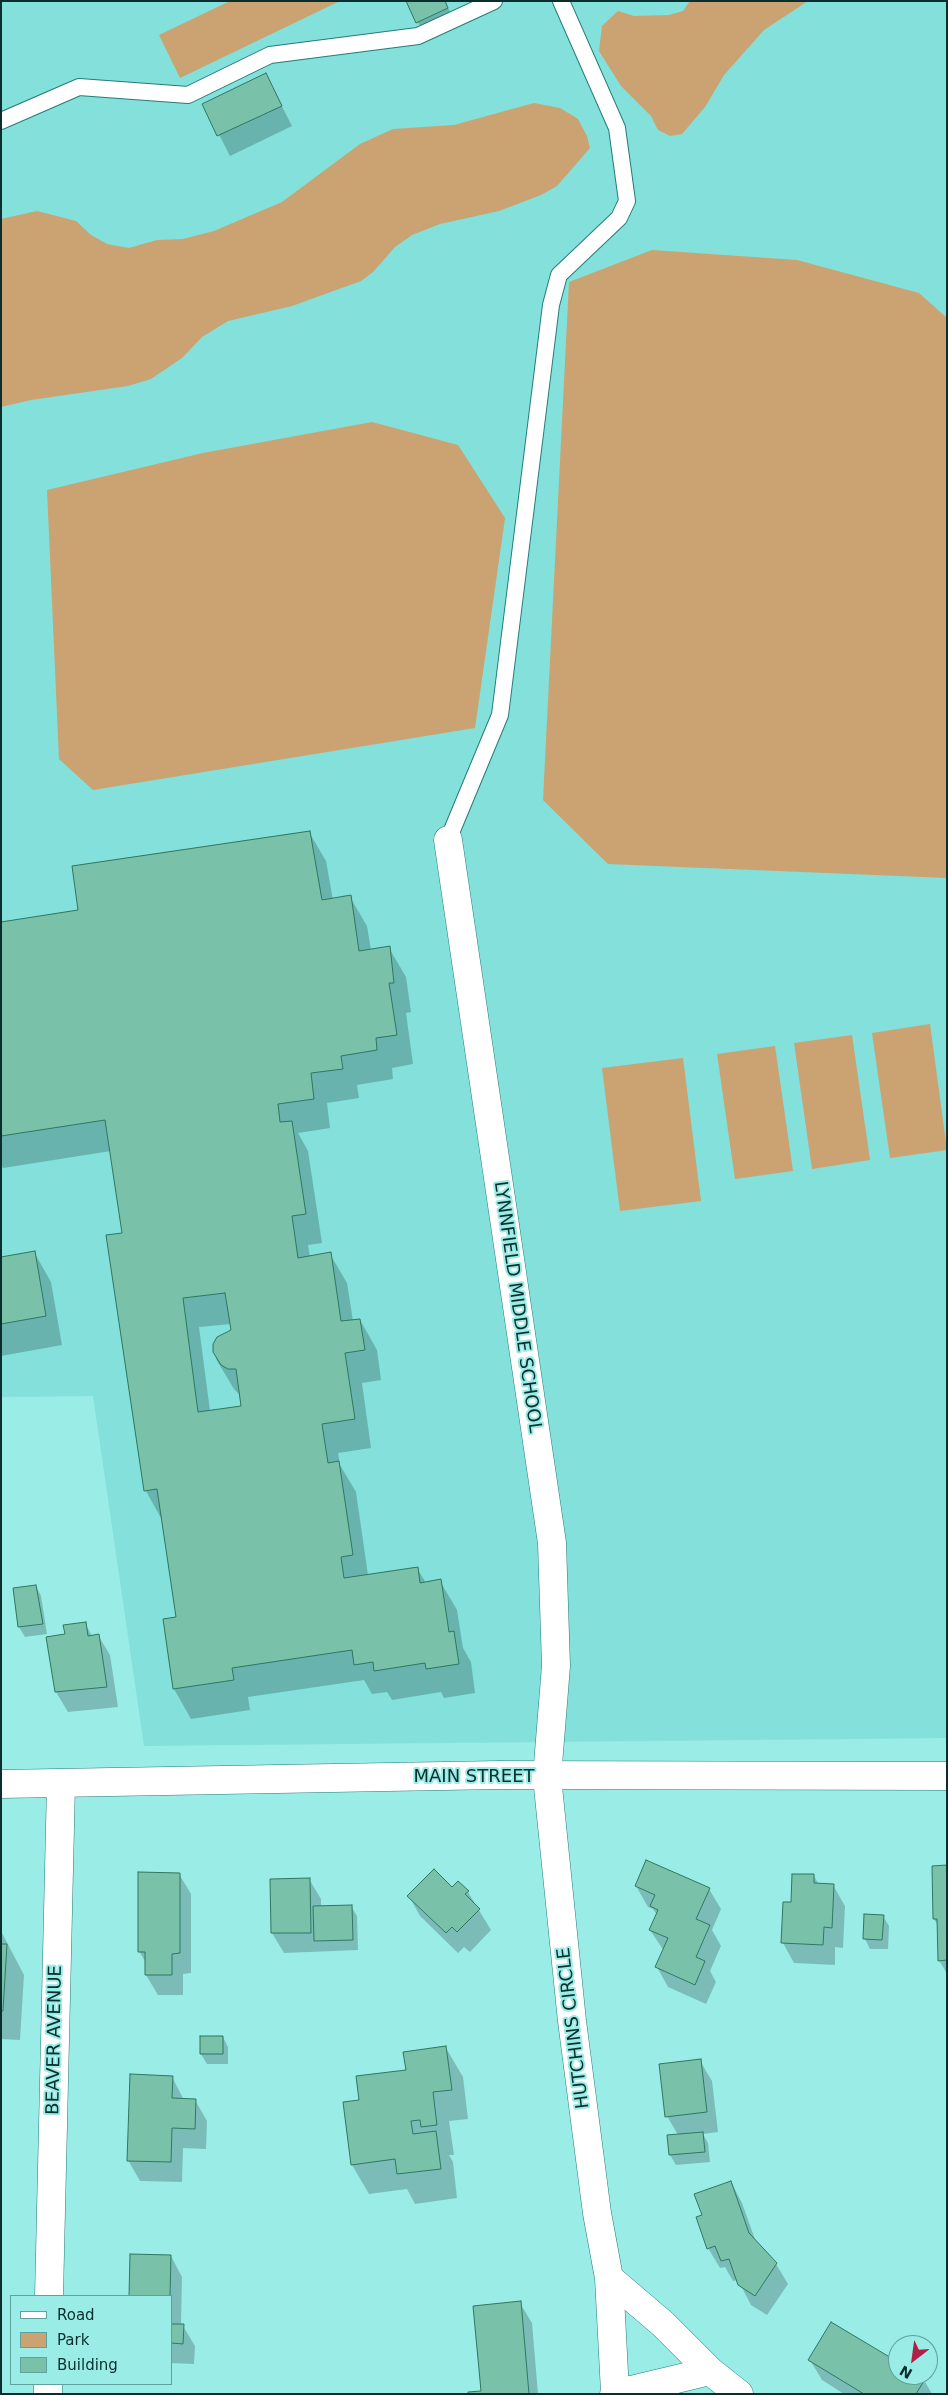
<!DOCTYPE html>
<html>
<head>
<meta charset="utf-8">
<style>
	body { margin:0 }
	#map { position:relative; width:948px; height:2395px; overflow:hidden; background:#9aece7; font-family:"DejaVu Sans",sans-serif }
	canvas { display:block }
	.frame { position:absolute; inset:0; border:2px solid #0a2e2d; pointer-events:none }
	.legend { position:absolute; left:10px; top:2295px; width:162px; height:90px; box-sizing:border-box; background:#9aece7; border:1px solid #60a09d; margin:0; padding:6px 9px; list-style:none; font-size:15px; color:#0a2e2d }
	.legend li { display:flex; align-items:center; gap:10px; height:25px }
	.legend b { width:25px; border:1px solid #60a09d }
	.north { position:absolute; left:888px; top:2335px; width:50px; height:50px; box-sizing:border-box; background:#9aece7; border:1px solid #60a09d; border-radius:50%; rotate:210deg; font-size:14px; font-weight:700; line-height:20px; text-align:center; color:#0a2e2d }
	.north::after { content:''; display:block; margin:auto; width:18px; height:22px; background:#b11f49; clip-path:polygon(50% 0,100% 100%,50% 72%,0 100%) }
</style>
</head>
<body>
<div id="map">
<canvas width="948" height="2395"></canvas>
<div class="frame"></div>
<ul class="legend">
<li><b style="height:6px;background:#fff"></b>Road</li>
<li><b style="height:14px;background:#cba271"></b>Park</li>
<li><b style="height:14px;background:#79c1a9"></b>Building</li>
</ul>
<div class="north">N</div>
</div>
<script>
const ctx = document.querySelector('canvas').getContext('2d');
ctx.lineJoin = 'round';
function fill(path, color) { ctx.fillStyle = color; ctx.fill(path, 'evenodd'); }
const shape = rows => new Path2D(rows.map(r => 'M' + r).join(''));
function stroke(path, color, width, dash) { ctx.strokeStyle = color; ctx.lineWidth = width; ctx.lineCap = dash ? 'butt' : 'round'; ctx.setLineDash(dash || []); ctx.stroke(path); }
function drawText(font, color, halo, rows, align = 'center') {
  ctx.font = font + ' "DejaVu Sans",sans-serif'; ctx.lineWidth = 4; ctx.setLineDash([]); ctx.textBaseline = 'middle'; ctx.strokeStyle = halo; ctx.fillStyle = color; for (const [text, x, y, turn = 0] of rows) {
    ctx.save(); ctx.translate(x, y); ctx.rotate((+turn || 0) * Math.PI / 180); ctx.textAlign = isNaN(turn) ? turn : align; if (halo) ctx.strokeText(text, 0, 0); ctx.fillText(text, 0, 0); ctx.restore();
  }
}
const built = shape([
	[1,1,947,1,947,1738,144,1746,93,1396,1,1397]
]);
const green = shape([
	[230,1,340,1,180,78,159,35],
	[690,1,808,1,764,30,724,75,705,107,682,134,670,136,658,130,651,116,621,86,599,51,602,26,618,11,634,16,669,15,683,11],
	[534,103,560,108,578,119,587,136,590,148,557,186,541,195,499,211,440,224,412,235,395,247,373,272,361,281,292,306,228,321,202,337,182,358,151,379,128,386,31,400,1,407,1,219,37,211,76,221,91,235,107,244,129,248,157,240,183,239,214,231,282,202,360,144,393,129,454,125],
	[652,250,797,260,919,293,947,318,947,878,608,864,543,800,569,282],
	[372,422,458,445,505,518,475,728,93,790,59,759,47,490,203,453],
	[930,1024,947,1150,890,1158,872,1033],
	[852,1035,870,1160,812,1169,794,1043],
	[775,1046,793,1171,735,1179,717,1054],
	[683,1058,701,1201,620,1211,602,1068]
]);
const shadow = shape([
	[407,1,445,1,453,18,423,32],
	[266,75,292,126,230,156,204,105],
	[309,832,326,861,333,900,350,897,367,926,371,950,389,948,406,977,411,1012,406,1013,413,1064,392,1068,393,1079,357,1085,359,1098,327,1103,330,1128,298,1133,308,1151,322,1243,308,1245,310,1257,330,1254,347,1283,353,1321,360,1320,377,1350,381,1380,362,1383,371,1448,338,1453,340,1465,356,1492,368,1575,417,1568,426,1583,440,1581,457,1610,463,1648,471,1662,475,1693,444,1698,441,1692,392,1700,387,1692,372,1694,364,1680,248,1697,250,1710,191,1719,174,1689,164,1620,177,1618,162,1520,146,1491,123,1234,111,1151,3,1168,1,1164,1,923,80,911],
	[231,1324,232,1331,214,1344,216,1359,234,1389,241,1396,243,1407,210,1411,199,1327],
	[34,1252,51,1282,62,1345,1,1356,1,1258],
	[36,1586,41,1596,47,1634,25,1637,19,1627,14,1589],
	[85,1623,92,1636,98,1635,110,1655,118,1707,68,1712,56,1692,66,1636],
	[933,1867,947,1867,947,1974,939,1960,939,1927,934,1919],
	[179,1874,191,1894,191,1973,183,1974,183,1995,158,1995,146,1975,146,1963,139,1951],
	[814,1876,819,1885,833,1885,845,1906,843,1948,835,1947,835,1965,794,1963,783,1943,792,1903],
	[309,1879,321,1899,321,1907,351,1906,357,1916,358,1950,284,1953,272,1933],
	[636,1886,709,1889,721,1909,712,1930,721,1946,710,1971,716,1982,706,2004,668,1987,657,1967,664,1951,650,1930,657,1915,653,1909,648,1907],
	[453,1889,468,1892,491,1930,470,1952,464,1947,458,1953,420,1916,409,1896],
	[883,1916,889,1926,888,1949,870,1949,865,1939],
	[1,1931,24,1975,20,2040,1,2039],
	[201,2037,223,2037,228,2047,228,2064,207,2064,201,2054],
	[446,2048,463,2077,468,2119,449,2121,454,2155,449,2155,453,2162,457,2198,415,2204,407,2189,369,2194,352,2165,360,2101],
	[700,2061,712,2081,718,2132,703,2134,708,2143,710,2162,676,2165,670,2155,678,2135,667,2116],
	[172,2077,184,2100,195,2100,207,2121,206,2149,183,2148,182,2182,140,2181,128,2160],
	[731,2182,742,2203,756,2242,776,2264,788,2284,767,2315,751,2305,738,2280,733,2281,725,2267,720,2268,708,2248,703,2216],
	[131,2255,171,2256,182,2277,181,2326,183,2326,195,2346,194,2364,171,2363,171,2296,130,2296],
	[520,2303,532,2323,538,2394,469,2394,482,2392],
	[810,2360,898,2364,898,2375,916,2375,924,2380,932,2394,844,2394,822,2380]
]);
const building = shape([
	[406,1,445,1,448,8,416,23,406,1],
	[266,73,282,106,217,136,202,104,266,73],
	[310,831,322,900,351,895,359,951,390,946,394,983,389,983,397,1035,376,1038,377,1050,341,1056,343,1069,311,1073,314,1099,278,1104,280,1122,292,1121,306,1214,292,1216,298,1258,331,1252,341,1321,360,1319,365,1350,345,1353,355,1419,322,1424,328,1463,339,1461,353,1555,341,1557,344,1578,418,1567,420,1583,441,1579,449,1632,454,1631,459,1664,426,1669,425,1663,374,1671,373,1662,354,1665,352,1650,232,1668,234,1680,173,1689,163,1619,176,1617,157,1489,144,1491,106,1235,122,1233,105,1120,1,1136,1,922,78,910,72,866,310,831],
	[225,1293,231,1330,217,1337,213,1344,213,1352,221,1365,228,1369,236,1369,241,1406,198,1412,183,1298,225,1293],
	[35,1251,46,1316,1,1324,1,1257,35,1251],
	[36,1585,43,1624,18,1627,13,1588,36,1585],
	[86,1622,88,1636,99,1634,107,1687,55,1692,46,1637,65,1634,63,1625,86,1622],
	[646,1860,710,1888,696,1919,710,1925,696,1957,705,1961,695,1985,655,1967,668,1938,649,1930,658,1910,650,1906,655,1895,635,1886,646,1860],
	[947,1865,947,1960,938,1961,937,1919,933,1919,932,1866,947,1865],
	[434,1869,452,1887,458,1881,469,1891,465,1894,480,1909,457,1932,452,1927,446,1933,407,1896,434,1869],
	[138,1872,180,1873,180,1953,172,1954,172,1975,145,1975,145,1952,138,1952,138,1872],
	[792,1874,814,1874,814,1883,834,1884,832,1928,824,1927,823,1945,781,1943,783,1902,791,1902,792,1874],
	[310,1878,311,1933,271,1933,270,1879,310,1878],
	[352,1905,353,1940,314,1941,313,1906,352,1905],
	[864,1914,884,1915,882,1940,863,1939,864,1914],
	[1,1944,7,1944,3,2011,1,2011,1,1944],
	[200,2036,223,2036,223,2054,200,2054,200,2036],
	[446,2046,452,2090,433,2092,437,2125,421,2127,420,2120,411,2121,413,2134,436,2131,441,2169,397,2174,395,2159,351,2165,343,2102,359,2100,356,2076,406,2070,403,2052,446,2046],
	[701,2059,707,2112,665,2117,659,2064,701,2059],
	[130,2074,173,2076,172,2098,196,2099,195,2129,172,2128,171,2162,127,2161,130,2074],
	[703,2132,705,2152,669,2155,667,2135,703,2132],
	[731,2181,749,2233,777,2263,755,2296,738,2285,729,2259,721,2261,715,2246,707,2249,696,2217,702,2215,694,2194,731,2181],
	[130,2254,171,2255,170,2296,129,2296,130,2254],
	[521,2301,529,2394,468,2394,468,2392,481,2391,473,2306,521,2301],
	[831,2322,898,2362,898,2375,919,2375,925,2379,916,2394,864,2394,808,2360,831,2322],
	[171,2324,184,2324,183,2344,171,2343,171,2324]
]);
const lane = shape([
	[1,121,79,87,188,95,270,55,418,36,494,1],
	[448,840,500,715,551,305,559,275,619,218,627,201,617,128,561,1]
]);
const street = shape([
	[448,840,552,1543,556,1666,547,1777,572,2021,597,2213,609,2278,663,2324,710,2371,739,2394],
	[609,2278,615,2392],
	[49,2296,61,1784],
	[48,2394,48,2384],
	[614,2394,710,2371]
]);
const secondary = shape([
	[1,1784,499,1775,947,1776]
]);
const streetNames = [
	["LYNNFIELD MIDDLE SCHOOL",517,1307,82],
	["MAIN STREET",474,1777],
	["HUTCHINS CIRCLE",574,2028,-97],
	["BEAVER AVENUE",55,2040,-89]
];
fill(built, '#83e0da');
fill(green, '#cba271');
fill(shadow, '#0003');
fill(building, '#79c1a9');
stroke(building, '#2e7761', 1);
stroke(lane, '#257c78', 18);
stroke(street, '#257c78', 29);
stroke(secondary, '#257c78', 29);
stroke(lane, '#fff', 16);
stroke(street, '#fff', 28);
stroke(secondary, '#fff', 28);
drawText('18px', '#0a2e2d', '#9aece7', streetNames);
</script>
</body>
</html>
